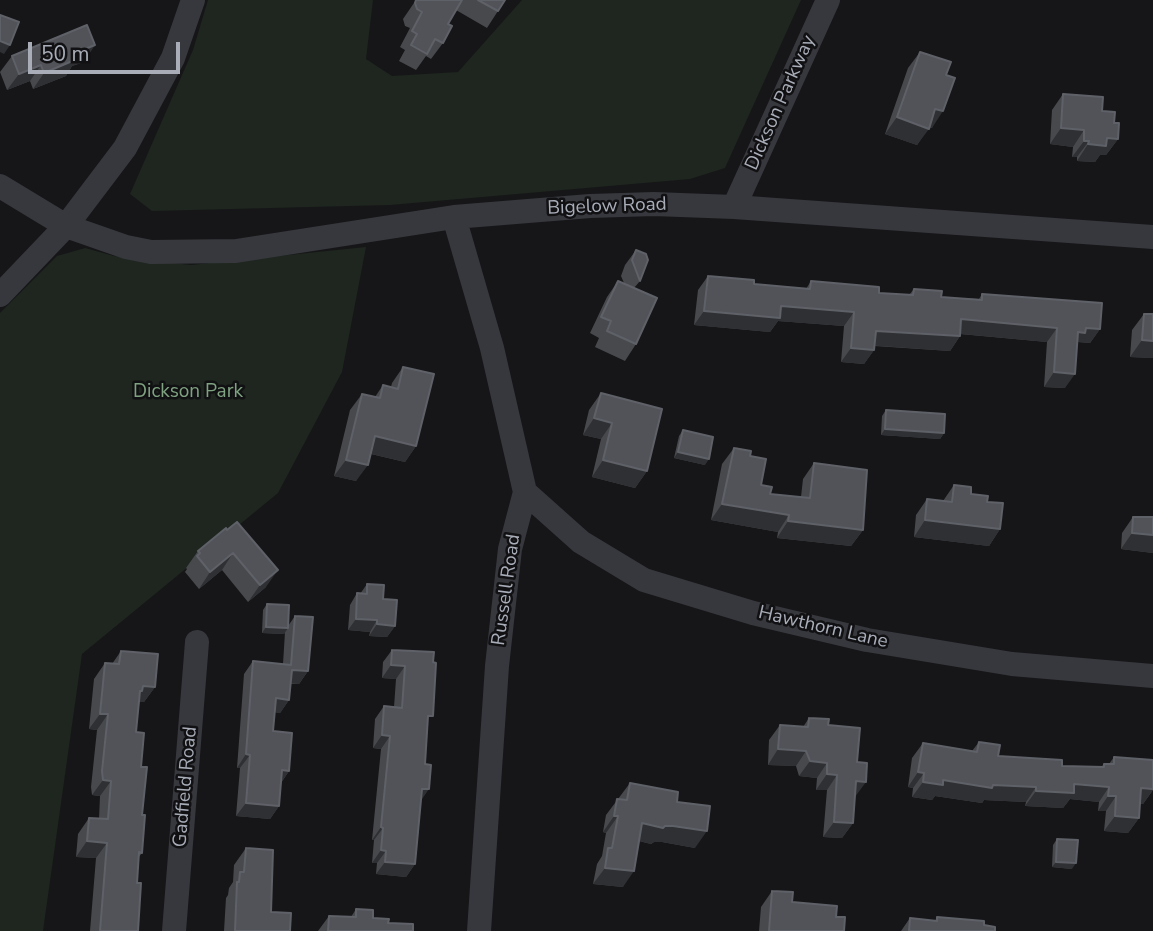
<!DOCTYPE html>
<html>
<head>
<meta charset="utf-8">
<style>
	body { margin:0 }
	#map { position:relative; width:1153px; height:931px; overflow:hidden; background:#161618; font-family:"Nunito Sans",sans-serif }
	canvas { display:block }
	.scale { position:absolute; left:28px; top:42px; width:152px; height:32px; box-sizing:border-box; border:4px solid #a8adb8; border-top:0; padding-left:9px; font-size:21px; line-height:24px; white-space:nowrap; color:#a8adb8; -webkit-text-stroke:5px #111113; paint-order:stroke }
</style>
</head>
<body>
<div id="map">
<canvas width="1153" height="931"></canvas>
<div class="scale">50 m</div>
</div>
<script>
const ctx = document.querySelector('canvas').getContext('2d');
ctx.lineJoin = 'round';
function fill(path, color) { ctx.fillStyle = color; ctx.fill(path, 'evenodd'); }
const shape = rows => new Path2D(rows.map(r => 'M' + r).join(''));
function stroke(path, color, width, dash) { ctx.strokeStyle = color; ctx.lineWidth = width; ctx.lineCap = dash ? 'butt' : 'round'; ctx.setLineDash(dash || []); ctx.stroke(path); }
function drawText(font, color, halo, rows, align = 'center') {
  ctx.font = font + ' "Nunito Sans",sans-serif'; ctx.lineWidth = 5; ctx.setLineDash([]); ctx.textBaseline = 'middle'; ctx.strokeStyle = halo; ctx.fillStyle = color; for (const [text, x, y, turn = 0] of rows) {
    ctx.save(); ctx.translate(x, y); ctx.rotate((+turn || 0) * Math.PI / 180); ctx.textAlign = isNaN(turn) ? turn : align; if (halo) ctx.strokeText(text, 0, 0); ctx.fillText(text, 0, 0); ctx.restore();
  }
}
const green = shape([
	[208,0,373,0,366,59,392,76,458,72,522,0,801,0,725,168,690,179,390,205,152,211,130,194,193,50],
	[366,247,342,372,278,493,82,654,43,931,0,931,0,313,57,256,85,248,114,256,191,265]
]);
const minor = shape([
	[0,186,66,226,126,247,151,252,236,251,454,217,590,206,654,204,734,207,1153,237],
	[734,207,828,0],
	[454,217,492,348,525,492,510,549,497,666,479,931],
	[0,295,66,226,125,148,173,58,193,0],
	[525,492,581,542,644,580,753,613,867,640,1012,664,1153,676],
	[174,931,197,642]
]);
const wall = shape([
	[416,0,505,0,487,28,456,10,448,24,443,43,431,59,426,56,416,70,399,61,405,50,400,47,410,28,405,26,403,19],
	[920,52,946,75,932,128,929,127,917,145,885,134,908,68],
	[12,56,84,62,72,66,66,76,33,89,30,81,7,90,0,72],
	[1063,94,1102,111,1114,123,1118,139,1106,155,1100,155,1095,162,1077,161,1077,157,1072,157,1073,147,1050,144,1052,110],
	[636,250,640,281,634,288,636,344,625,361,595,347,599,338,590,333,607,297,618,281,624,283,621,276,625,265],
	[708,276,754,284,806,289,811,281,879,293,909,295,914,289,941,297,979,299,982,294,1100,329,1090,343,1078,342,1077,344,1065,388,1044,387,1047,342,960,334,960,336,950,351,875,346,874,350,864,364,841,362,844,326,778,321,770,332,694,325,698,290],
	[1144,314,1153,358,1130,357,1132,330],
	[403,367,416,446,405,462,371,454,356,481,334,476,350,410,362,394,375,397,383,385,391,387,392,383],
	[601,393,647,471,635,488,592,477,601,439,583,435,589,410],
	[886,410,944,433,940,439,881,435,882,416],
	[683,430,705,465,674,458,679,436],
	[734,448,750,456,761,485,770,494,801,497,803,479,814,463,863,530,851,546,777,538,778,532,711,520,722,464],
	[954,485,987,502,1000,529,989,546,914,537,916,515,927,499,943,501],
	[1133,517,1153,517,1153,558,1153,553,1121,549,1122,533],
	[226,528,266,587,248,602,222,570,199,589,185,572,187,569,186,568,198,551],
	[367,584,383,599,395,626,387,637,369,636,370,632,348,630,350,605,357,593,360,594],
	[267,604,288,626,295,616,308,671,299,684,290,684,289,700,280,713,275,712,273,731,289,771,281,783,279,806,270,819,236,816,240,768,237,768,244,674,253,661,283,664,285,632,284,634,262,633,263,610],
	[392,650,434,652,415,864,406,877,376,874,377,863,372,863,374,840,372,840,381,749,373,748,375,719,384,706,394,707,396,679,382,678,383,662],
	[121,651,155,687,144,702,139,702,136,732,141,767,142,815,142,853,138,858,137,883,138,931,90,931,96,858,76,857,78,834,89,818,99,819,100,796,92,795,91,787,97,730,89,729,94,679,105,663,112,664],
	[809,718,828,725,855,797,853,823,842,838,823,837,827,790,816,790,817,778,799,776,796,766,768,765,769,740,780,725,803,727],
	[979,742,998,756,1062,766,1101,767,1104,764,1109,764,1114,757,1153,760,1153,790,1143,804,1140,804,1139,818,1128,833,1104,831,1106,811,1098,811,1099,802,1070,799,1063,808,1025,806,1026,802,984,800,982,803,935,796,932,800,912,797,913,788,908,787,912,758,923,743,972,751],
	[630,783,677,802,695,848,662,842,654,842,651,844,639,841,623,887,593,884,597,864,602,856,606,833,603,832,606,815],
	[1057,839,1072,869,1052,867,1053,845],
	[246,848,271,912,290,931,224,931,226,898,228,895,229,888,233,882,234,865],
	[772,891,792,902,836,917,844,931,759,931,761,907],
	[356,909,373,918,413,931,318,931,329,916,351,917],
	[937,917,984,925,995,931,901,931,910,918,935,921]
]);
const shadedWall = shape([
	[0,41,10,45,4,54,0,52],
	[95,45,84,62,72,66,66,76,33,89,44,73,75,53],
	[41,65,30,81,7,90,19,74],
	[935,109,943,111,932,128,924,125],
	[897,117,929,129,917,145,885,134],
	[1061,128,1084,130,1073,147,1050,144],
	[1107,138,1118,139,1106,155,1100,155,1095,162,1077,161,1088,144],
	[1084,141,1089,141,1077,157,1072,157],
	[781,306,854,312,844,326,778,321,770,332,694,325,704,311],
	[961,319,1057,328,1047,342,951,333],
	[1086,328,1100,329,1090,343,1078,342,1075,347,1078,332],
	[876,331,960,336,950,351,866,345],
	[1142,340,1153,341,1153,358,1130,357],
	[851,348,874,350,864,364,841,362],
	[1054,372,1075,374,1065,388,1044,387],
	[594,418,612,423,601,439,583,435],
	[885,429,944,433,940,439,881,435],
	[375,436,416,446,405,462,363,452],
	[678,452,709,459,705,465,674,458],
	[346,460,368,465,356,481,334,476],
	[603,460,647,471,635,488,592,477],
	[722,504,789,515,778,532,711,520],
	[925,520,1000,529,989,546,914,537],
	[788,521,863,530,851,546,777,538],
	[1132,533,1153,535,1153,553,1121,549],
	[233,553,222,570,199,589,210,572],
	[278,570,266,587,248,602,260,585],
	[356,619,377,620,370,632,348,630],
	[377,624,395,626,387,637,369,636],
	[266,627,288,628,284,634,262,633],
	[391,665,405,666,396,679,382,678],
	[292,670,308,671,299,684,282,683],
	[143,686,155,687,144,702,134,702],
	[276,698,289,700,280,713,267,712],
	[100,714,108,714,97,730,89,729],
	[382,735,390,736,381,749,373,748],
	[778,749,806,751,796,766,768,765],
	[246,754,250,755,240,768,237,768],
	[810,761,827,763,817,778,799,776],
	[282,770,289,771,280,784],
	[918,772,924,773,913,788,908,787],
	[827,774,837,775,827,790,816,790],
	[103,780,111,781,100,796,92,795],
	[943,780,993,785,1036,787,1026,802,984,800,982,803,935,796,932,800,912,797,923,782],
	[856,781,866,782,855,797,845,796],
	[1074,784,1109,787,1099,802,1070,799,1063,808,1025,806,1036,791],
	[1141,788,1153,790,1143,804,1130,803],
	[422,789,429,789,420,802],
	[1108,796,1116,796,1106,811,1098,811],
	[246,803,279,806,270,819,236,816],
	[614,816,618,816,606,833,603,832],
	[1115,816,1139,818,1128,833,1104,831],
	[834,822,853,823,842,838,823,837],
	[642,823,673,826,707,831,695,848,662,842,654,842,651,844,631,839],
	[381,827,383,828,374,840,372,840],
	[87,841,107,843,96,858,76,857],
	[381,850,386,851,377,863,372,863],
	[385,862,415,864,406,877,376,874],
	[1056,862,1076,863,1072,869,1052,867],
	[605,868,634,871,623,887,593,884]
]);
const building = shape([
	[416,0,462,0,448,24,452,26,443,43,435,39,427,54,411,45,417,34,412,31,422,12,417,9,415,3,416,0],
	[478,0,505,0,498,11,478,0],
	[0,15,19,22,10,45,0,41,0,15],
	[87,25,95,45,75,53,77,59,44,73,41,65,19,74,12,56,87,25],
	[920,52,951,62,946,75,955,78,943,111,935,109,929,129,897,117,920,52],
	[1063,94,1103,97,1102,111,1115,112,1114,123,1119,123,1118,139,1107,138,1106,146,1088,144,1089,141,1084,141,1084,130,1061,128,1063,94],
	[636,250,646,254,648,260,640,281,632,260,636,250],
	[708,276,754,280,754,284,810,289,811,281,879,287,879,293,913,295,914,289,942,291,941,297,982,300,982,294,1102,303,1100,329,1086,328,1085,333,1078,332,1075,374,1054,372,1057,328,961,319,960,336,876,331,874,350,851,348,854,312,781,306,780,318,704,311,708,276],
	[618,281,657,298,636,344,607,331,611,321,601,317,618,281],
	[1144,314,1153,314,1153,341,1142,340,1144,314],
	[403,367,434,374,416,446,375,436,368,465,346,460,362,394,380,398,383,385,398,389,403,367],
	[601,393,662,409,647,471,603,460,612,423,594,418,601,393],
	[886,410,945,414,944,433,885,429,886,410],
	[683,430,713,437,709,459,678,452,683,430],
	[734,448,751,451,750,456,766,459,761,485,772,487,770,494,810,498,814,463,867,470,863,530,788,521,789,515,722,504,734,448],
	[954,485,971,487,971,494,988,496,987,502,1003,503,1000,529,925,520,927,499,952,502,954,485],
	[1133,517,1153,517,1153,535,1132,533,1133,517],
	[237,522,278,570,260,585,233,553,210,572,197,556,200,553,198,551,226,528,227,530,237,522],
	[367,584,384,585,383,599,397,600,395,626,377,624,377,620,356,619,357,593,367,594,367,584],
	[267,604,289,605,288,628,266,627,267,604],
	[295,616,313,617,308,671,292,670,289,700,276,698,273,731,292,733,289,771,282,770,279,806,246,803,250,755,246,754,253,661,291,665,295,616],
	[392,650,434,652,433,662,436,663,433,716,428,716,425,764,431,765,429,789,422,789,415,864,385,862,386,851,381,850,383,828,381,827,390,736,382,735,384,706,402,708,405,666,391,665,392,650],
	[121,651,158,654,155,687,143,686,142,691,140,691,136,732,144,733,141,767,147,767,142,815,145,815,142,853,139,852,137,883,141,883,138,931,100,931,107,843,87,841,89,818,108,819,111,781,103,780,102,771,108,714,100,714,105,663,119,664,121,651],
	[809,718,829,719,828,725,860,728,857,762,867,763,866,782,856,781,853,823,834,822,837,775,827,774,827,763,810,761,806,751,778,749,780,725,808,727,809,718],
	[979,742,1000,745,998,756,1062,760,1062,766,1104,767,1104,764,1114,764,1114,757,1153,760,1153,789,1141,788,1139,818,1115,816,1116,796,1108,796,1109,787,1074,784,1074,793,1036,791,1036,787,993,785,992,788,943,780,943,785,923,782,924,773,918,772,923,743,977,752,979,742],
	[630,783,678,792,677,802,710,806,707,831,673,826,665,826,663,828,642,823,634,871,605,868,608,848,612,848,618,816,614,816,617,799,627,800,630,783],
	[1057,839,1078,840,1076,863,1056,862,1057,839],
	[246,848,273,850,271,912,291,913,290,931,235,931,237,882,239,882,240,872,244,872,246,848],
	[772,891,793,892,792,902,837,906,836,917,845,917,844,931,769,931,772,891],
	[356,909,373,910,373,918,389,919,388,923,413,924,413,931,328,931,329,916,356,917,356,909],
	[937,917,984,921,984,925,995,927,995,931,909,931,910,918,937,921,937,917]
]);
const streetNames = [
	["Dickson Parkway",781,103,-66],
	["Bigelow Road",607,207,-2],
	["Russell Road",507,590,-82],
	["Hawthorn Lane",823,628,13],
	["Gadfield Road",186,787,-85]
];
const parkNames = [
	["Dickson Park",188,392]
];
fill(green, '#1e261f');
stroke(minor, '#37383d', 24);
fill(wall, '#47494d');
fill(shadedWall, '#2f3033');
fill(building, '#525359');
stroke(building, '#5f6168', 2);
drawText('19px', '#a8adb8', '#111113', streetNames);
drawText('19px', '#7fa381', '#111113', parkNames);
</script>
</body>
</html>
